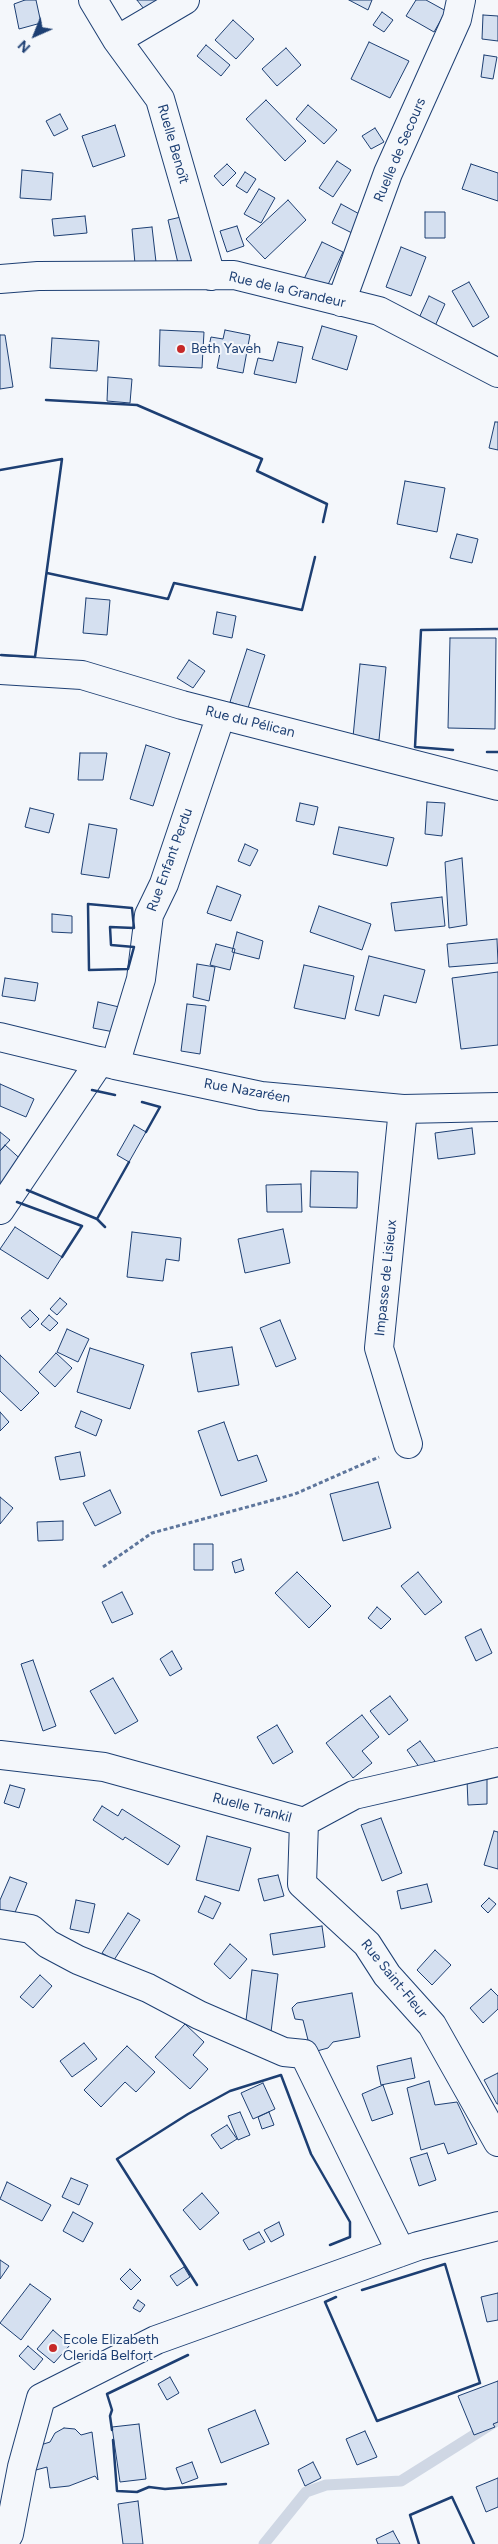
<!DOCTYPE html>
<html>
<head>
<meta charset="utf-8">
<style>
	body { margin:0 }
	#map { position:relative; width:498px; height:2544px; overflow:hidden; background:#f4f7fb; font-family:Figtree,sans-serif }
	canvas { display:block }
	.north { position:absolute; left:10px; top:10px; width:50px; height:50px; -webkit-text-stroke:4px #f4f7fb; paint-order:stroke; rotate:224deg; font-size:14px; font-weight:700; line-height:20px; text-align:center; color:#1d3f73 }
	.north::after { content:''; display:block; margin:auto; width:18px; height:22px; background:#1d3f73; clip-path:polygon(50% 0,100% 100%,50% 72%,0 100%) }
</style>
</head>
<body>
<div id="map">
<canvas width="498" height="2544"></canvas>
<div class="north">N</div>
</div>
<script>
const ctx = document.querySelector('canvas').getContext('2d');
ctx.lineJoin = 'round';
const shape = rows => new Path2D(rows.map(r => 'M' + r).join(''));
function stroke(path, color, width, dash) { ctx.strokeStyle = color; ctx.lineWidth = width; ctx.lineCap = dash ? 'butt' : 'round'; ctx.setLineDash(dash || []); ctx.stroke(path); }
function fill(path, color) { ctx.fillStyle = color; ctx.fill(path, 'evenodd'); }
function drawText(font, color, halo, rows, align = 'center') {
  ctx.font = font + ' Figtree,sans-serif'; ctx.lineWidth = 4; ctx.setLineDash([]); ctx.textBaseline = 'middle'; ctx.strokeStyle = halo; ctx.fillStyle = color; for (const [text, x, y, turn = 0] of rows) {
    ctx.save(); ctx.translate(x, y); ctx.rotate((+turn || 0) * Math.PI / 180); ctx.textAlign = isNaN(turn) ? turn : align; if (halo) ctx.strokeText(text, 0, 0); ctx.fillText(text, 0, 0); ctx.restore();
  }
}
const stream = shape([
	[264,2544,306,2492,326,2485,401,2481,498,2420]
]);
const building = shape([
	[25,0,36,0,41,23,19,29,14,4,25,0],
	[137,0,163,0,147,13,137,0],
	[349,0,372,0,368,10,349,0],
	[416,0,426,0,446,11,434,32,406,16,416,0],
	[382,12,393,20,384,32,373,25,382,12],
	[483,15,498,16,498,41,482,39,483,15],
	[233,20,254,39,236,59,215,40,233,20],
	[369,42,409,61,390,98,351,79,369,42],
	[206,45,230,65,221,76,197,56,206,45],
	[286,48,301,65,277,86,262,69,286,48],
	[484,55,497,57,493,79,481,77,484,55],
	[266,100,306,141,285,161,246,119,266,100],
	[308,105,337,130,324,144,296,119,308,105],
	[60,114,68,129,54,136,46,121,60,114],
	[115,125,125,156,93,167,82,136,115,125],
	[375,128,384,142,371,149,362,136,375,128],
	[337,161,351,170,333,197,319,188,337,161],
	[227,164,236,173,223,186,214,176,227,164],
	[471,164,498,173,498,201,462,189,471,164],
	[22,170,53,173,51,200,20,198,22,170],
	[245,172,256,179,247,193,236,186,245,172],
	[259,189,275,198,261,223,244,214,259,189],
	[288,200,306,220,265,259,246,239,288,200],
	[341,204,363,216,354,234,332,223,341,204],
	[425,212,445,212,445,238,425,238,425,212],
	[194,214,205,266,180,272,168,220,194,214],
	[85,216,87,233,54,236,52,219,85,216],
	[237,226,244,246,227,252,220,231,237,226],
	[152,227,156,262,135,264,132,229,152,227],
	[322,242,343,252,326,289,304,279,322,242],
	[401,247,426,257,411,296,386,287,401,247],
	[469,282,489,317,473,327,452,291,469,282],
	[429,296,445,304,435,326,419,318,429,296],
	[322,326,357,336,347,370,312,359,322,326],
	[160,330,204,332,202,368,159,366,160,330],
	[225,330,250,335,243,373,217,368,220,353,208,351,211,337,223,339,225,330],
	[0,335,5,335,13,387,0,389,0,335],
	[52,338,99,341,97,371,50,368,52,338],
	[278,342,303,347,296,383,254,374,258,358,273,361,278,342],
	[108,377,132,379,130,403,107,401,108,377],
	[495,422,498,422,498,450,489,448,495,422],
	[405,481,445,488,437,532,397,524,405,481],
	[457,534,478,539,472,563,450,558,457,534],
	[86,598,110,600,107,635,83,633,86,598],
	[217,612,236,616,232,638,213,634,217,612],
	[450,638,496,638,495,729,448,728,450,638],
	[247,649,265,655,248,708,230,702,247,649],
	[189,660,205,671,193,688,177,678,189,660],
	[360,664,386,667,379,740,353,737,360,664],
	[146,745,170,753,153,806,130,799,146,745],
	[80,753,107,753,103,780,78,780,80,753],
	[427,802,445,803,442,836,425,834,427,802],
	[300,803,318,807,314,825,296,821,300,803],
	[30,808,54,814,49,833,25,827,30,808],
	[89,824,117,829,109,878,81,874,89,824],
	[339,827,394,838,387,866,333,854,339,827],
	[245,844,258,850,250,866,238,861,245,844],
	[462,858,467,925,449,928,445,862,462,858],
	[217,886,241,895,231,921,207,913,217,886],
	[442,897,445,926,395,931,391,903,442,897],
	[319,906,371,924,362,950,310,932,319,906],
	[52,914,72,916,72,933,52,932,52,914],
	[237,932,263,941,259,959,232,952,237,932],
	[497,939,498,963,449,967,447,944,497,939],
	[216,944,235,949,230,970,210,965,216,944],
	[369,956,425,970,416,1003,384,995,379,1016,355,1010,369,956],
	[197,964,215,967,209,1001,193,997,197,964],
	[304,965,354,976,345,1019,294,1008,304,965],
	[498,972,498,1045,461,1049,452,978,498,972],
	[5,978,38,983,35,1001,2,996,5,978],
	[98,1002,119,1007,114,1032,93,1028,98,1002],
	[187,1004,206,1006,200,1054,181,1051,187,1004],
	[0,1084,34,1099,26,1117,0,1106,0,1084],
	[134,1125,146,1132,129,1162,117,1155,134,1125],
	[472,1128,475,1154,438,1159,435,1133,472,1128],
	[0,1132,10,1140,0,1151,0,1132],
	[5,1145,26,1164,0,1196,0,1151,5,1145],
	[311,1171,358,1172,357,1208,310,1207,311,1171],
	[301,1184,302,1212,267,1212,266,1185,301,1184],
	[15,1227,62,1257,48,1279,0,1249,15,1227],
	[283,1229,290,1263,245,1273,238,1239,283,1229],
	[132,1232,181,1238,179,1261,166,1259,163,1281,127,1277,132,1232],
	[60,1298,67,1304,57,1315,50,1309,60,1298],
	[30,1310,39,1319,30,1328,21,1318,30,1310],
	[49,1315,58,1323,50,1331,41,1324,49,1315],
	[280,1320,296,1359,276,1367,260,1328,280,1320],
	[67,1329,89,1339,78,1362,57,1352,67,1329],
	[232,1347,239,1385,198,1392,191,1353,232,1347],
	[90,1348,144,1365,130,1409,77,1392,90,1348],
	[56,1353,72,1368,55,1387,39,1372,56,1353],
	[0,1355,39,1393,21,1411,0,1391,0,1355],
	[81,1411,102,1420,96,1436,75,1427,81,1411],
	[0,1412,9,1422,0,1431,0,1412],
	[224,1422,238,1461,257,1455,267,1481,221,1496,198,1431,224,1422],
	[80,1452,85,1476,60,1480,55,1457,80,1452],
	[378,1482,391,1528,343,1541,330,1494,378,1482],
	[110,1490,121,1513,95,1526,83,1503,110,1490],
	[0,1497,13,1508,0,1524,0,1497],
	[63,1521,63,1540,38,1541,37,1522,63,1521],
	[194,1544,213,1544,213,1570,194,1570,194,1544],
	[241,1559,244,1570,235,1573,232,1562,241,1559],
	[297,1572,331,1606,309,1628,275,1593,297,1572],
	[418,1572,442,1602,425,1615,401,1586,418,1572],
	[122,1592,133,1614,112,1623,102,1602,122,1592],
	[377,1607,391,1619,381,1629,368,1618,377,1607],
	[481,1629,492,1653,476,1661,465,1637,481,1629],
	[172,1651,182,1669,170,1676,160,1659,172,1651],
	[33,1660,56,1726,43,1731,21,1664,33,1660],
	[113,1678,138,1721,115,1734,90,1691,113,1678],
	[390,1696,408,1720,389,1735,370,1711,390,1696],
	[362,1715,379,1737,362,1751,372,1763,353,1778,326,1743,362,1715],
	[277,1725,293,1752,273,1764,257,1737,277,1725],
	[420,1741,435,1761,422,1771,407,1750,420,1741],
	[487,1779,487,1804,468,1805,467,1780,487,1779],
	[10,1785,25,1789,19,1808,4,1803,10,1785],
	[102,1806,118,1816,122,1809,180,1846,168,1865,125,1837,123,1840,93,1820,102,1806],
	[381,1818,402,1873,382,1881,361,1825,381,1818],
	[494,1831,498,1832,498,1869,484,1865,494,1831],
	[207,1836,251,1848,239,1891,196,1880,207,1836],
	[278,1875,284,1896,264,1901,258,1879,278,1875],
	[10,1877,27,1883,14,1915,0,1910,0,1900,10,1877],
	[427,1884,432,1902,401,1909,397,1891,427,1884],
	[205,1896,221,1903,213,1919,198,1912,205,1896],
	[489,1898,496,1904,488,1913,481,1906,489,1898],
	[76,1900,95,1904,89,1933,70,1929,76,1900],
	[128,1913,140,1920,114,1960,102,1953,128,1913],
	[322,1926,325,1947,273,1955,270,1934,322,1926],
	[230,1944,247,1959,230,1979,214,1964,230,1944],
	[435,1950,451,1965,432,1985,417,1970,435,1950],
	[252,1970,278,1974,271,2032,245,2029,252,1970],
	[40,1975,52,1986,33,2008,20,1997,40,1975],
	[491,1989,498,1996,498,2009,483,2023,470,2008,491,1989],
	[352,1993,360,2037,333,2042,328,2048,317,2051,309,2044,303,2020,295,2019,292,2008,297,2003,352,1993],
	[185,2024,204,2042,193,2055,208,2069,190,2089,155,2057,185,2024],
	[84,2043,97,2059,72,2077,60,2061,84,2043],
	[127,2046,155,2072,136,2092,125,2082,101,2107,84,2090,127,2046],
	[411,2058,415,2078,381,2085,377,2066,411,2058],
	[498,2073,498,2104,497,2104,484,2080,498,2073],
	[429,2081,435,2105,457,2102,477,2144,448,2154,444,2143,421,2150,407,2088,429,2081],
	[263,2083,275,2109,253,2119,241,2093,263,2083],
	[383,2085,393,2114,372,2121,362,2094,383,2085],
	[240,2112,250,2135,238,2140,228,2116,240,2112],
	[269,2112,274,2125,262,2129,258,2117,269,2112],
	[227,2125,237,2139,221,2149,211,2135,227,2125],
	[427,2153,436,2180,419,2186,410,2158,427,2153],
	[71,2178,88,2185,79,2205,62,2197,71,2178],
	[7,2182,51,2205,42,2221,0,2199,7,2182],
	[202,2193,219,2213,200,2230,183,2210,202,2193],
	[73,2212,93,2223,83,2242,63,2231,73,2212],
	[279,2222,284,2235,271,2242,264,2230,279,2222],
	[259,2232,265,2242,249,2250,243,2240,259,2232],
	[0,2260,9,2266,0,2279,0,2260],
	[184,2267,190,2277,177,2286,170,2276,184,2267],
	[130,2269,141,2280,131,2290,120,2279,130,2269],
	[30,2284,51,2299,21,2340,0,2323,30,2284],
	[498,2293,498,2320,487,2322,481,2297,498,2293],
	[138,2300,145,2305,140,2312,133,2308,138,2300],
	[53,2330,70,2345,54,2363,37,2349,53,2330],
	[28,2346,43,2359,34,2370,19,2356,28,2346],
	[170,2377,179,2393,167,2400,158,2384,170,2377],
	[498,2381,498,2422,493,2424,495,2427,474,2435,458,2396,498,2381],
	[255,2410,269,2444,221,2463,208,2429,255,2410],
	[139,2424,146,2479,120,2482,112,2427,139,2424],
	[64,2428,75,2429,81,2435,92,2432,98,2480,95,2476,69,2486,50,2488,47,2467,36,2470,34,2447,50,2442,55,2433,64,2428],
	[365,2431,377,2457,357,2465,346,2439,365,2431],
	[192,2462,198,2478,182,2484,176,2468,192,2462],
	[313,2462,321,2478,305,2486,298,2470,313,2462],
	[498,2478,498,2507,486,2512,476,2487,498,2478],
	[138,2501,143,2544,123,2544,118,2504,138,2501],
	[393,2531,400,2544,378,2544,376,2539,393,2531]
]);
const path = shape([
	[103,1567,152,1533,295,1494,379,1457]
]);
const minor = shape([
	[93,0,117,40,160,99,211,276],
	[117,40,185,0],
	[0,279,38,276,234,275,379,311,498,373],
	[341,302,388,173,457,19,461,0],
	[0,670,82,675,182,705,498,786],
	[0,1037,115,1065,261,1096,403,1109,498,1107],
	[115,1065,141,979,149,915,164,884,221,715],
	[403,1109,379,1348,408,1444],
	[0,1210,100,1061],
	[0,1755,104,1767,304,1822,354,1795,498,1762],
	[304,1822,302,1884,367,1944,387,1975,432,2025,498,2142],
	[0,1924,31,1929,48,1944,78,1960,148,1988,199,2015,284,2052,304,2054,401,2252],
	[3,2544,9,2534,22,2467,41,2398,156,2340,418,2246,498,2226]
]);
const wall = shape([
	[46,400,137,405,262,459,257,471,327,504,323,522],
	[0,470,62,459,35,657,1,655],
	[47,573,168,599,174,583,302,610,315,557],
	[453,750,415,747,421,630,498,629],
	[487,752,498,752],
	[88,904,132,908,134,928,110,927,111,945,134,947,128,969,89,970,88,904],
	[92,1090,115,1095],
	[142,1102,160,1107,146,1132],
	[27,1190,97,1219],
	[17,1202,82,1226,62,1257],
	[105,1227,97,1219,129,1162],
	[197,2285,117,2159,188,2114,230,2091,281,2075,311,2154,350,2222,350,2237,330,2245],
	[336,2297,325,2302,377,2421,480,2383,445,2264,362,2290],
	[112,2430,110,2416,112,2410,107,2394,188,2355],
	[113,2440,117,2491,137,2492,149,2487,165,2489,226,2484],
	[419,2544,410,2515,452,2497,474,2544]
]);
const markers = [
	[181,349,5,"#c62828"],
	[53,2348,5,"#c62828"]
];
const streetNames = [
	["Ruelle Benoît",173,144,74],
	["Ruelle de Secours",400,150,-67],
	["Rue de la Grandeur",287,290,13],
	["Rue du Pélican",250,722,14],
	["Rue Enfant Perdu",170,860,-70],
	["Rue Nazaréen",247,1091,10],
	["Impasse de Lisieux",386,1278,-84],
	["Ruelle Trankil",252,1808,15],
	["Rue Saint-Fleur",394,1979,51]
];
const poiNames = [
	["Beth Yaveh",191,349],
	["Ecole Elizabeth",63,2340],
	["Clerida Belfort",63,2356]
];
stroke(stream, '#cfd7e4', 11);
fill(building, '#d5e0f0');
stroke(building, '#1d3f73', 1);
stroke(minor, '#1d3f73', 30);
stroke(path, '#5e769c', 3, [4, 2.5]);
stroke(minor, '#f4f7fb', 28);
stroke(wall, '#1d3f73', 2.5);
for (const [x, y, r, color] of markers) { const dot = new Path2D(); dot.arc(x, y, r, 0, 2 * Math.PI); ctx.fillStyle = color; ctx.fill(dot); stroke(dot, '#f4f7fb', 2); }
drawText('14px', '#1d3f73', '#f4f7fb', streetNames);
drawText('14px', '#1d3f73', '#f4f7fb', poiNames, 'left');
</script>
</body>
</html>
